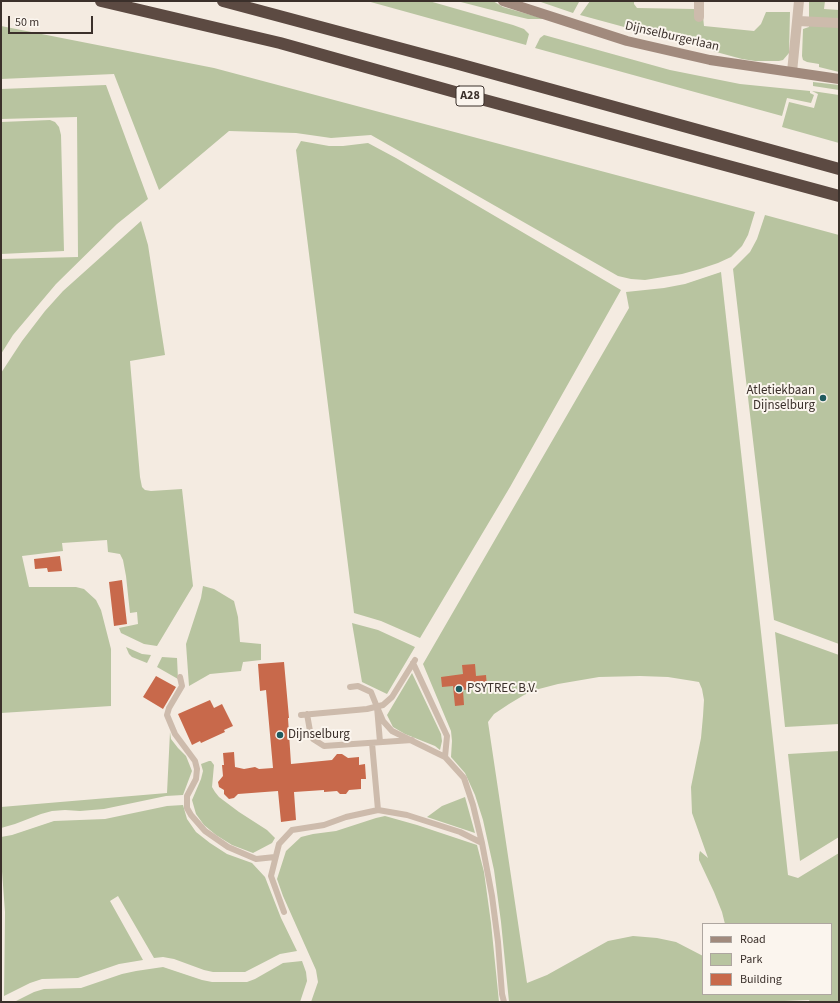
<!DOCTYPE html>
<html>
<head>
<meta charset="utf-8">
<style>
	body { margin:0 }
	#map { position:relative; width:840px; height:1003px; overflow:hidden; background:#f4ebe1; font-family:"Source Sans 3",sans-serif }
	canvas { display:block }
	.frame { position:absolute; inset:0; border:2px solid #3b302b; pointer-events:none }
	.legend { position:absolute; left:702px; top:923px; width:130px; height:72px; box-sizing:border-box; background:#fbf5ee; border:1px solid #aea6a0; margin:0; padding:5px 7px; list-style:none; font-size:12px; color:#3b302b }
	.legend li { display:flex; align-items:center; gap:8px; height:20px }
	.legend b { width:20px; border:1px solid #aea6a0 }
	.scale { position:absolute; left:8px; top:16px; width:85px; height:18px; box-sizing:border-box; border:2px solid #3b302b; border-top:0; padding-left:5px; font-size:12px; line-height:14px; white-space:nowrap; color:#3b302b; -webkit-text-stroke:3px #fbf5ee; paint-order:stroke }
</style>
</head>
<body>
<div id="map">
<canvas width="840" height="1003"></canvas>
<div class="frame"></div>
<ul class="legend">
<li><b style="height:5px;background:#a18a7d"></b>Road</li>
<li><b style="height:11px;background:#b8c4a0"></b>Park</li>
<li><b style="height:11px;background:#c8694b"></b>Building</li>
</ul>
<div class="scale">50 m</div>
</div>
<script>
const ctx = document.querySelector('canvas').getContext('2d');
ctx.lineJoin = 'round';
function fill(path, color) { ctx.fillStyle = color; ctx.fill(path, 'evenodd'); }
const shape = rows => new Path2D(rows.map(r => 'M' + r).join(''));
function stroke(path, color, width, dash) { ctx.strokeStyle = color; ctx.lineWidth = width; ctx.lineCap = dash ? 'butt' : 'round'; ctx.setLineDash(dash || []); ctx.stroke(path); }
function drawText(font, color, halo, rows, align = 'center') {
  ctx.font = font + ' "Source Sans 3",sans-serif'; ctx.lineWidth = 4; ctx.setLineDash([]); ctx.textBaseline = 'middle'; ctx.strokeStyle = halo; ctx.fillStyle = color; for (const [text, x, y, turn = 0] of rows) {
    ctx.save(); ctx.translate(x, y); ctx.rotate((+turn || 0) * Math.PI / 180); ctx.textAlign = isNaN(turn) ? turn : align; if (halo) ctx.strokeText(text, 0, 0); ctx.fillText(text, 0, 0); ctx.restore();
  }
}
const green = shape([
	[367,1,429,1,513,25,524,29,529,34,526,45],
	[457,1,493,1,503,7,545,19,528,19,511,15],
	[538,1,579,1,579,2,573,13],
	[590,1,634,1,634,4,637,8,694,9,703,16,704,26,754,31,761,24,766,12,790,12,789,53,783,60,779,61,755,61,742,59,580,15],
	[809,1,825,1,824,9,839,10,839,20,809,19],
	[809,24,839,25,839,72,819,67,819,64,807,62,803,60,802,56,803,29,809,27],
	[1,26,214,68,755,212,748,235,742,246,731,257,718,263,700,269,682,274,645,280,631,279,618,276,371,135,331,138,296,133,229,131,159,190,114,74,1,79],
	[544,35,670,70,740,84,810,91,810,93,814,95,811,103,787,98,782,116,535,48,540,38],
	[813,82,839,85,839,90,813,86],
	[106,85,148,199,117,224,56,284,13,335,1,354,1,259,78,257,77,117,1,119,1,89],
	[812,91,839,95,839,143,782,127,789,102,814,108,818,94],
	[50,120,55,122,59,127,61,135,64,251,1,254,1,122],
	[301,141,329,146,343,146,368,143,396,158,621,290,510,487,420,638,381,621,354,613,296,150],
	[765,215,839,235,839,644,774,620,733,269,750,252,757,239],
	[141,221,148,245,165,355,130,361,140,477,142,487,145,490,151,491,182,489,193,586,157,646,144,644,121,633,119,628,138,624,137,612,130,613,126,576,123,560,120,554,108,552,107,540,62,543,63,551,22,556,29,587,76,587,84,589,96,600,101,610,111,649,111,706,1,713,1,373,22,341,45,311,63,291],
	[721,272,788,875,798,878,839,853,839,1002,810,1002,809,1000,760,1002,509,1002,501,922,494,870,483,820,475,795,465,773,451,757,452,741,451,731,423,664,629,308,626,292,664,288,685,284],
	[640,676,668,677,693,681,699,682,702,689,704,700,703,716,701,738,691,787,692,813,708,858,700,851,699,855,699,860,714,892,722,912,725,924,831,924,831,994,703,994,703,956,676,942,657,938,633,936,608,941,547,975,527,983,488,722,494,714,509,704,524,695,535,690,558,684,599,677],
	[203,586,214,589,234,601,238,617,240,642,261,644,261,660,243,662,241,671,210,674,189,686,186,644,201,598],
	[352,623,378,630,415,647,387,694,362,682],
	[775,632,839,655,839,724,785,727],
	[126,647,142,654,151,655,147,663,132,657,129,654],
	[162,657,177,658,178,679,157,667],
	[412,673,441,734,442,741,440,750,435,746,405,734,393,727,387,715],
	[170,732,171,739,178,748,186,756,192,771,183,795,166,796,104,809,80,811,65,810,52,811,41,814,15,824,1,828,1,807,167,793],
	[839,751,839,837,800,861,788,754],
	[209,761,211,761,214,765,212,787,215,792,219,797,239,812,267,830,275,838,272,843,253,853,232,845,216,835,204,825,196,814,192,800,201,779,203,771,201,764],
	[465,797,475,833,427,817,442,806],
	[183,805,187,819,196,832,210,843,227,854,252,863,265,877,281,918,297,951,280,954,245,972,213,972,204,970,174,959,163,957,154,958,118,896,110,901,143,960,119,964,78,978,42,979,30,983,4,996,5,912,1,858,1,837,12,835,54,821,105,819,167,806],
	[385,816,417,825,477,845,484,872,491,923,499,1002,311,1002,318,982,316,970,283,896,277,879,286,851,301,837,313,834,336,831,376,818],
	[302,961,306,972,307,981,300,1002,14,1002,34,992,44,989,81,988,122,974,136,971,163,967,202,980,212,982,247,982,255,979,283,963]
]);
const building = shape([
	[60,556,62,571,48,572,47,568,35,569,34,559],
	[122,580,127,624,114,626,109,582],
	[284,662,289,718,288,718,291,764,332,760,337,754,342,754,348,758,359,757,359,765,365,764,366,779,361,779,361,789,349,790,346,794,340,794,337,791,324,792,324,790,294,792,296,820,281,822,278,791,238,794,234,798,229,799,224,794,224,790,219,787,218,782,223,776,222,765,224,765,223,753,234,752,235,767,244,769,255,767,259,769,273,768,266,690,260,691,258,664],
	[475,664,476,676,486,675,487,687,463,690,464,705,455,706,453,686,442,687,441,677,463,674,462,665],
	[156,676,176,687,163,709,143,697],
	[210,700,214,708,222,704,233,726,224,730,225,732,201,743,200,741,192,745,178,714]
]);
const service = shape([
	[413,663,447,736,445,757],
	[180,677,182,686,169,708,167,715,175,734,195,761,197,769,196,779,187,796,187,808,191,815,205,831,228,847,256,859,275,857],
	[350,687,358,686,371,692,377,707,380,742],
	[377,707,383,721,392,731,445,757,464,778,473,805,482,843],
	[307,714,310,731,313,739,324,746,412,740],
	[301,715,367,709,383,705,392,697,415,660],
	[372,743,378,810],
	[284,912,271,876,279,844,292,830,324,825,346,817,378,810,407,815,460,832,482,843,492,896,498,942,502,994,504,1002]
]);
const minor = shape([
	[699,17,699,1],
	[798,21,839,23],
	[792,72,799,1]
]);
const secondary = shape([
	[503,1,627,41,710,60,839,79]
]);
const motorway = shape([
	[101,1,280,43,455,92,839,196],
	[223,1,455,63,839,169]
]);
const markers = [
	[823,398,4,"#1f5a5e"],
	[459,689,4,"#1f5a5e"],
	[280,735,4,"#1f5a5e"]
];
const shields = [
	[470,96,28]
];
const shieldNames = [
	["A28",470,96]
];
const streetNames = [
	["Dijnselburgerlaan",672,37,13]
];
const poiNames = [
	["Atletiekbaan",815,391,"right"],
	["Dijnselburg",815,406,"right"],
	["PSYTREC B.V.",467,689],
	["Dijnselburg",288,735]
];
fill(green, '#b8c4a0');
fill(building, '#c8694b');
stroke(service, '#cdbbac', 6);
stroke(minor, '#cdbbac', 10);
stroke(secondary, '#a18a7d', 10);
stroke(motorway, '#5c4a42', 12);
for (const [x, y, r, color] of markers) { const dot = new Path2D(); dot.arc(x, y, r, 0, 2 * Math.PI); ctx.fillStyle = color; ctx.fill(dot); stroke(dot, '#fbf5ee', 1.5); }
for (const [x, y, w] of shields) { const box = new Path2D(); box.roundRect(x - w / 2, y - 10, w, 20, 3); ctx.fillStyle = '#fbf5ee'; ctx.fill(box); stroke(box, '#3b302b', 1); }
drawText('bold 12px', '#3b302b', null, shieldNames);
drawText('13px', '#3b302b', '#fbf5ee', streetNames);
drawText('13px', '#3b302b', '#fbf5ee', poiNames, 'left');
</script>
</body>
</html>
